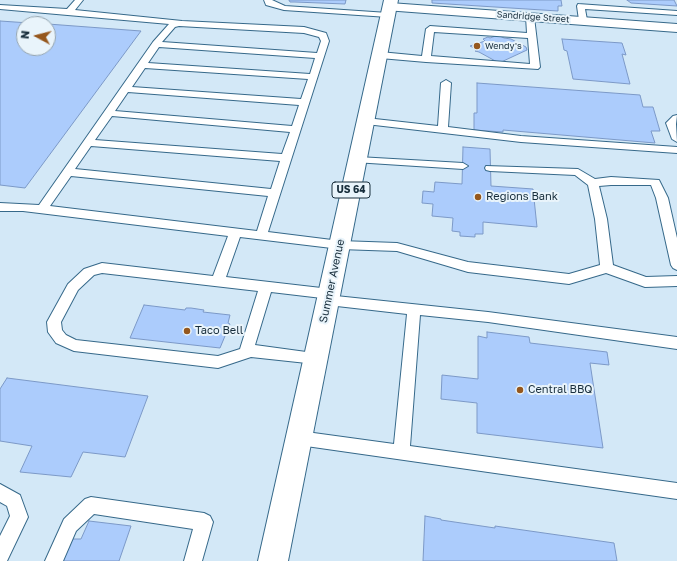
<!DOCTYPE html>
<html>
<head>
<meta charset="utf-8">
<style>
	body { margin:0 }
	#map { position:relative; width:677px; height:561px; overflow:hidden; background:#d3e8f7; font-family:"Golos Text",sans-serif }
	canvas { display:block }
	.north { position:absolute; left:16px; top:16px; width:40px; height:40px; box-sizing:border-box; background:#e9f4fb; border:1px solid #95a5af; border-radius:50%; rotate:277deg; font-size:11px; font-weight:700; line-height:16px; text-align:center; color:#182e3c }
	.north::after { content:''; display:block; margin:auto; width:14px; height:18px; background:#95571d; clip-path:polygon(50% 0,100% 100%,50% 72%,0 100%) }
</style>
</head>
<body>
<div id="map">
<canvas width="677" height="561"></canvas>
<div class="north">N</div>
</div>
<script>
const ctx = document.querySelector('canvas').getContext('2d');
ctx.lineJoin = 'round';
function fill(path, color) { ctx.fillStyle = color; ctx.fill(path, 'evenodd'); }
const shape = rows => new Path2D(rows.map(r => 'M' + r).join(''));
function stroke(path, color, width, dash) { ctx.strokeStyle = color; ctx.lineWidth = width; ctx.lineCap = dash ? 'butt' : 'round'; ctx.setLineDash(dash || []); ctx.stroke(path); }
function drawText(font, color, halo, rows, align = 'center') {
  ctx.font = font + ' "Golos Text",sans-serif'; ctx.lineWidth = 4; ctx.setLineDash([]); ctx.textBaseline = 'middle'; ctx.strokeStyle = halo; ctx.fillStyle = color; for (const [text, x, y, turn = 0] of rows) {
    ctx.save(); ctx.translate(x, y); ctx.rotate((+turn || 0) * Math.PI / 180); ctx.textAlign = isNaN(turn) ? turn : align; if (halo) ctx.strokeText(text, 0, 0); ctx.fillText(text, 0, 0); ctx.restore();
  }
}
const building = shape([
	[289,0,346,0,345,4,295,2,290,2,289,0],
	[432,0,561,0,562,6,558,6,558,11,432,3,432,0],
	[627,0,674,0,677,6,631,3,627,0],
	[0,21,44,24,24,24,24,48,48,48,48,24,141,31,25,188,0,185,0,21],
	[498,35,504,38,511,39,526,47,527,50,499,63,479,52,475,51,478,50,470,46,485,41,483,39,488,37,490,38,498,35],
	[562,39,622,43,626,55,622,54,630,84,573,79,567,51,564,50,562,39],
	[477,83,640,95,643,107,653,107,660,131,651,131,655,143,503,130,503,132,474,130,474,113,477,113,477,83],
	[463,147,490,149,491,186,533,189,537,227,483,222,483,234,475,234,475,237,460,236,460,232,452,231,453,218,432,216,433,204,422,203,423,191,434,192,435,182,462,184,463,147],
	[144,305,185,310,186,308,191,308,204,310,203,312,230,315,228,323,230,324,220,348,130,338,144,305],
	[487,332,529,337,530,343,607,352,609,365,590,363,603,448,477,433,477,403,441,399,442,375,478,379,478,336,487,338,487,332],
	[7,378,148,396,125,457,83,452,71,477,20,472,32,446,0,441,0,389,7,378],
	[425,516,441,519,441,520,495,528,495,526,614,543,617,561,423,561,425,516],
	[89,521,131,526,119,561,61,561,71,539,81,539,89,521]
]);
const service = shape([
	[75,0,83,0,75,10,182,21,304,27,326,33,329,41,268,232,340,241,397,243,468,262,569,274,600,265,595,219,588,185,575,175,490,171,486,170,485,168,486,166,578,169,595,179,611,177,659,180,668,198,677,238,677,270,673,268,671,265,656,198,651,185,611,185,599,186,607,219,613,265,646,277,677,276,677,286,645,287,606,273,569,284,468,272,397,251,340,249,240,237,226,277,330,289,335,291,337,294,336,296,488,312,677,337,677,349,488,322,420,315,410,446,677,483,677,499,299,445,293,443,291,438,293,433,299,431,394,444,407,314,328,305,323,304,321,300,322,298,271,292,255,345,321,354,323,358,321,362,316,364,251,357,218,368,74,351,56,343,48,332,47,322,68,284,84,269,102,263,213,276,228,236,23,211,0,211,0,203,39,205,153,42,169,24,0,9,0,5,67,9,75,0],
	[179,26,304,33,319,37,321,41,317,53,162,42,175,27,179,26],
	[159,47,315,58,310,74,148,63,159,47],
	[145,68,308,79,301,99,132,87,145,68],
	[128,92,299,105,292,126,115,111,128,92],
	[112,116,290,132,282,154,95,140,112,116],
	[91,146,280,161,271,189,75,169,91,146],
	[71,176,268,196,257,231,50,206,71,176],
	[102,273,258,291,240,349,218,356,76,340,66,335,62,330,61,322,78,290,94,275,102,273],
	[264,0,272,0,285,6,388,13,392,15,388,17,284,10,266,5,264,0],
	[578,4,677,11,677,15,585,9,587,20,583,22,579,20,577,6,578,4],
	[527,15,530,15,534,17,540,67,538,69,426,62,380,58,376,55,380,52,422,56,426,29,430,26,527,33,526,17,527,15],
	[434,32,528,38,530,64,431,56,434,32],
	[446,80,451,83,448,127,521,136,677,147,677,153,521,142,366,124,361,121,366,118,438,126,441,83,446,80],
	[677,115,676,124,677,142,672,139,666,123,673,116,677,115],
	[358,157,463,163,468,166,463,169,354,162,353,160,358,157],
	[0,484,20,495,28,517,7,561,0,561,0,536,10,516,7,506,0,502,0,484],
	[91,497,204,513,210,516,213,522,202,561,184,561,193,529,94,514,76,531,63,561,45,561,64,519,85,499,91,497]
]);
const minor = shape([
	[390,3,677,24,677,32,385,10,383,7,385,4,390,3]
]);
const primary = shape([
	[384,0,398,0,288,561,258,561,384,0]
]);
const markers = [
	[477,46,4,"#95571d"],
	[478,197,4,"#95571d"],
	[187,331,4,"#95571d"],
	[520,390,4,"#95571d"]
];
const farStreetnames = [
	["Sandridge Street",533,17,4]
];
const farPoinames = [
	["Wendy's",485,46]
];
const shields = [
	[351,190,38]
];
const shieldNames = [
	["US 64",351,190]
];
const poiNames = [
	["Regions Bank",486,197],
	["Taco Bell",195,331],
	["Central BBQ",528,390]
];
const streetNames = [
	["Summer Avenue",332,281,-78]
];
fill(building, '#acccfc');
stroke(building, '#7c99c7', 1);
stroke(service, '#36698a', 2);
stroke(minor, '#36698a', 2);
stroke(primary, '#36698a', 2);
fill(service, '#fff');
fill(minor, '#fff');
fill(primary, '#fff');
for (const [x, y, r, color] of markers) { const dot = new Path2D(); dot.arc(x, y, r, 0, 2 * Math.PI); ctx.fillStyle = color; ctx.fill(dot); stroke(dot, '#e9f4fb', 1.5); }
drawText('9px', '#182e3c', '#e9f4fb', farStreetnames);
drawText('9px', '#182e3c', '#e9f4fb', farPoinames, 'left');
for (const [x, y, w] of shields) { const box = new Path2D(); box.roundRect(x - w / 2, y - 8, w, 16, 3); ctx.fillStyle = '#e9f4fb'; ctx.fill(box); stroke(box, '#182e3c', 1); }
drawText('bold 10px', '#182e3c', null, shieldNames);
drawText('11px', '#182e3c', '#e9f4fb', poiNames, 'left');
drawText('11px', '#182e3c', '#e9f4fb', streetNames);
</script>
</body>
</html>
